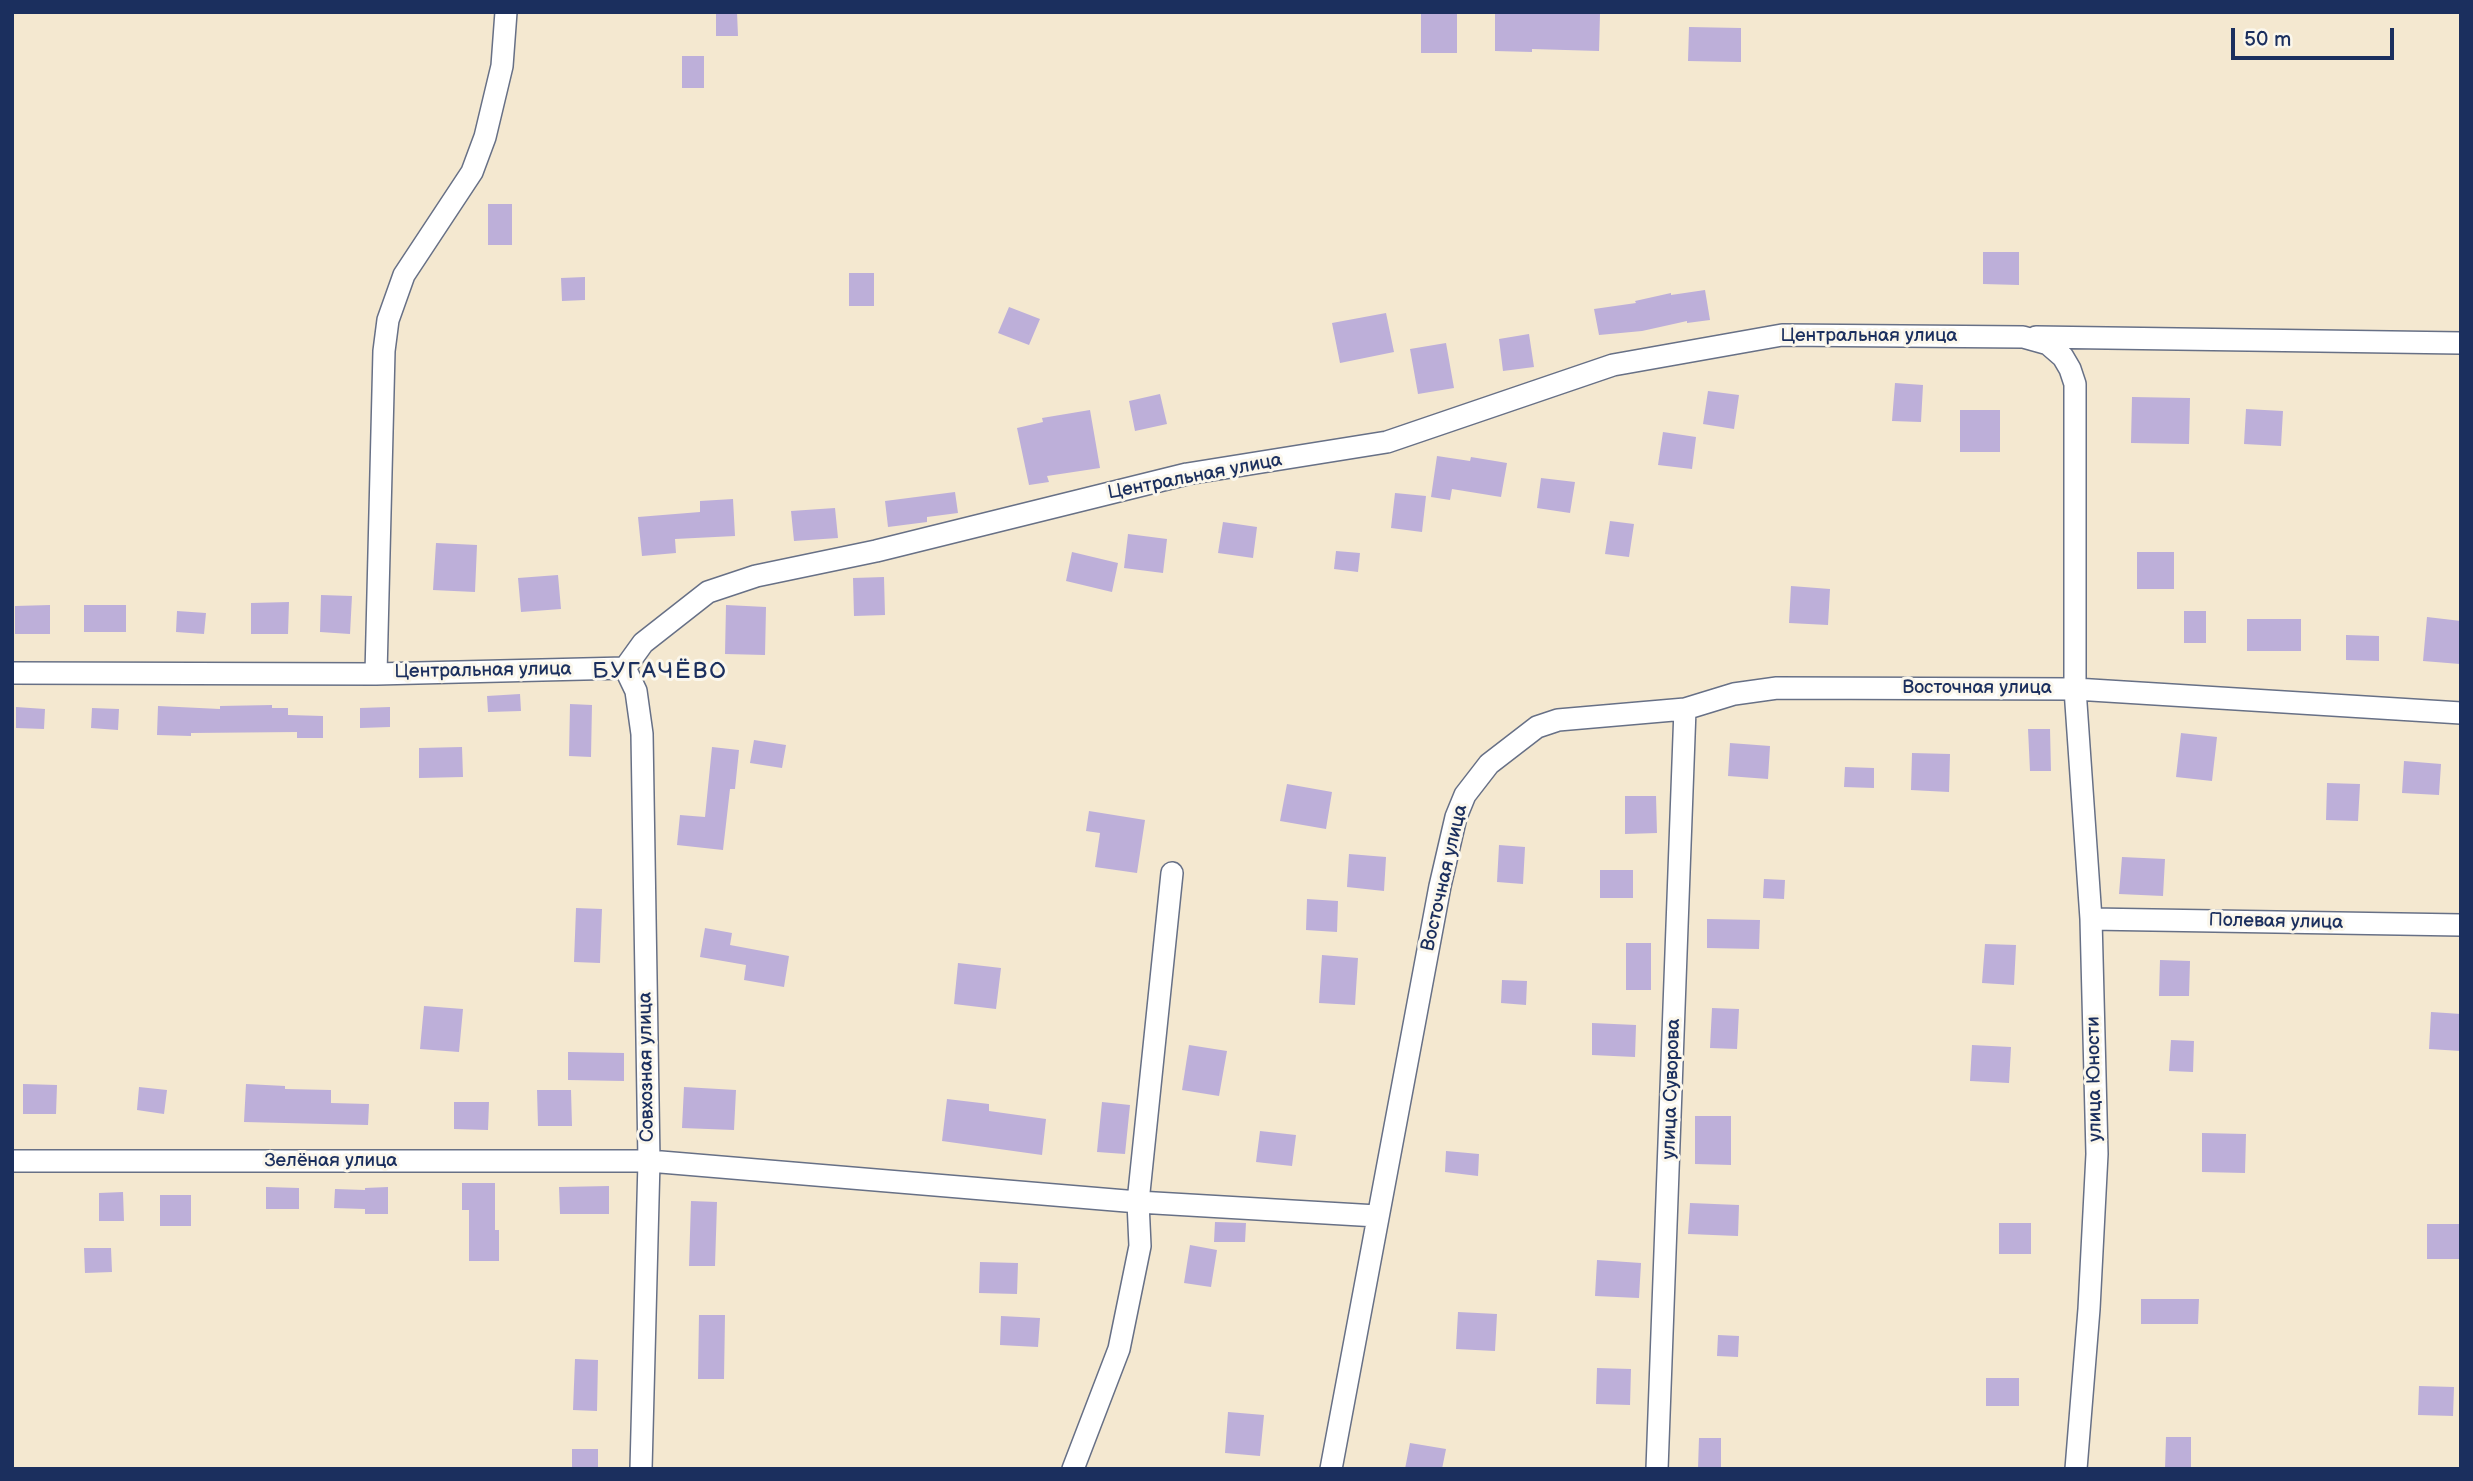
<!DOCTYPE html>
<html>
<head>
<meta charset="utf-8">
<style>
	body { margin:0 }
	#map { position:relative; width:2473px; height:1481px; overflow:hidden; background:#f4e8d0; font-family:"Balsamiq Sans",sans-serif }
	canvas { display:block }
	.frame { position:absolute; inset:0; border:14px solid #1b2f5e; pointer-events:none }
	.scale { position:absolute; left:2231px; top:28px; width:163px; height:32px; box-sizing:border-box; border:4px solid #1b2f5e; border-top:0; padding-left:9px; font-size:21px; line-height:24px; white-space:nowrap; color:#1b2f5e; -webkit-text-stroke:5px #fbf7ec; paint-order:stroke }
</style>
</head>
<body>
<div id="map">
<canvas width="2473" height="1481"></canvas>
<div class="frame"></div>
<div class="scale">50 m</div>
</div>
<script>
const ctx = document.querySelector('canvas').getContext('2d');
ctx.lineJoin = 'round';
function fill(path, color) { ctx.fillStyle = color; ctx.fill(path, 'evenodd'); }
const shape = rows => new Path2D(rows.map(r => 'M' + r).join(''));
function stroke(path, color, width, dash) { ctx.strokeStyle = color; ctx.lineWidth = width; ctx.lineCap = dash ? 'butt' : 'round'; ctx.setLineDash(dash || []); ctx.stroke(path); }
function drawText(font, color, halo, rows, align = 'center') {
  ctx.font = font + ' "Balsamiq Sans",sans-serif'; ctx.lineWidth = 6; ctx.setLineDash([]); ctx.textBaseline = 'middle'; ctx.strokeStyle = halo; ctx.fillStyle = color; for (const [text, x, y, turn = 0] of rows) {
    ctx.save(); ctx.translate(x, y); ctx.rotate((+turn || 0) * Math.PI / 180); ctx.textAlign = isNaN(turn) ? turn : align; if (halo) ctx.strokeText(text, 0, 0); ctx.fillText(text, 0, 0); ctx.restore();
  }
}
const building = shape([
	[716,12,737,12,738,36,716,36],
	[1495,13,1600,14,1599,51,1532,49,1532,52,1495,51],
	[1421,14,1457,14,1457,53,1421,53],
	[1689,27,1741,28,1741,62,1688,61],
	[682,56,704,56,704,88,682,88],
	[488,204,512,204,512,245,488,245],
	[1983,252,2019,252,2019,285,1983,284],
	[849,273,874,273,874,306,849,306],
	[585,277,585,300,562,301,561,278],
	[1705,290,1710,320,1687,323,1687,321,1642,331,1599,335,1594,309,1636,303,1635,301,1671,293,1671,295],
	[1009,307,1040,319,1029,345,998,333],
	[1386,313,1394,352,1340,363,1332,323],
	[1529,334,1534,367,1503,371,1499,339],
	[1446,343,1454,388,1418,394,1410,349],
	[1895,383,1923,385,1921,422,1892,421],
	[1708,391,1739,395,1734,429,1703,424],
	[1160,394,1167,424,1135,431,1129,401],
	[2132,397,2190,398,2189,444,2131,443],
	[2246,409,2283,411,2281,446,2244,444],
	[1090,410,1100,468,1047,476,1049,482,1029,485,1017,428,1043,422,1042,418],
	[1960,410,2000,410,2000,452,1960,452],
	[1663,432,1696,437,1692,469,1658,465],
	[1437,456,1470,461,1471,457,1507,463,1501,497,1452,489,1450,500,1431,497],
	[1541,478,1575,482,1570,513,1537,508],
	[955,492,958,513,927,517,927,522,888,527,885,501],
	[1395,493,1426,496,1422,532,1391,528],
	[733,499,735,536,675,539,676,553,642,556,638,517,700,512,700,501],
	[835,508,838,538,794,541,791,511],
	[1610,521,1634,524,1629,557,1605,554],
	[1223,522,1257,527,1253,558,1218,553],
	[1128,534,1167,539,1163,573,1124,568],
	[436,543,477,545,475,592,433,590],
	[1336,551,1360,553,1358,572,1334,569],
	[1072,552,1118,563,1112,592,1066,581],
	[2137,552,2174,552,2174,589,2137,589],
	[558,575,561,609,521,612,518,578],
	[884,577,885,615,854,616,853,578],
	[1791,586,1830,589,1828,625,1789,623],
	[321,595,352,596,350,634,320,632],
	[289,602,288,634,251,634,251,603],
	[50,605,50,634,15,634,15,606],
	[84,605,126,605,126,632,84,632],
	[726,605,766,607,765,655,725,654],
	[177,611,206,613,204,634,176,632],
	[2184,611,2206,611,2206,643,2184,643],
	[2427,617,2461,621,2460,664,2423,661],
	[2247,619,2301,619,2301,651,2247,651],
	[2346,635,2379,636,2379,661,2346,660],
	[520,694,521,711,488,712,487,696],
	[570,704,592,705,591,757,569,756],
	[272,705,272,708,288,708,288,715,323,716,323,738,297,738,297,732,191,733,191,736,157,735,158,706,220,709,220,706],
	[16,707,45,709,44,729,16,728],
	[390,707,390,727,360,728,360,708],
	[92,708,119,709,118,730,91,728],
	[2028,729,2050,729,2051,771,2030,771],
	[2181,733,2217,737,2212,781,2176,777],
	[754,740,786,745,782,768,750,763],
	[1730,743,1770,746,1768,779,1728,776],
	[462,747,463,777,419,778,419,748],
	[712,747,739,750,735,789,730,789,723,850,677,845,680,815,705,817],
	[1912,753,1950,754,1949,792,1911,790],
	[2404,761,2441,764,2439,795,2402,793],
	[1845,767,1874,768,1874,788,1844,787],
	[2327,783,2360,784,2358,821,2326,820],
	[1287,784,1332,792,1326,829,1280,821],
	[1625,796,1656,796,1657,833,1625,834],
	[1089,811,1145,820,1137,873,1095,867,1100,833,1086,831],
	[1499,845,1525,847,1523,884,1497,882],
	[1349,854,1386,857,1384,891,1347,887],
	[2122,857,2165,859,2163,896,2119,894],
	[1600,870,1633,870,1633,898,1600,898],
	[1764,879,1785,880,1784,899,1763,898],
	[1307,899,1338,901,1337,932,1306,930],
	[576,908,602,909,600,963,574,962],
	[1707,919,1760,920,1759,949,1707,948],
	[705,928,732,933,730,945,789,956,784,987,744,980,746,965,700,957],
	[1626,943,1651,943,1651,990,1626,990],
	[1985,944,2016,945,2014,985,1982,983],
	[1322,955,1358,958,1355,1005,1319,1003],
	[2160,960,2190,961,2189,996,2159,996],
	[958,963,1001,968,996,1009,954,1004],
	[1502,980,1527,981,1526,1005,1501,1003],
	[424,1006,463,1009,459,1052,420,1049],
	[1712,1008,1739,1009,1737,1049,1710,1048],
	[2431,1012,2461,1014,2461,1051,2429,1049],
	[1592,1023,1636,1025,1635,1057,1592,1055],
	[2171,1040,2194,1041,2193,1072,2169,1071],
	[1189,1045,1227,1051,1219,1096,1182,1090],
	[1972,1045,2011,1047,2009,1083,1970,1081],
	[568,1052,624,1053,624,1081,568,1080],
	[23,1084,57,1085,56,1114,23,1114],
	[246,1084,285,1086,285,1089,331,1090,331,1103,369,1104,368,1125,244,1122],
	[139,1087,167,1090,164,1114,137,1110],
	[684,1087,736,1090,734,1130,682,1128],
	[537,1090,571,1090,572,1126,538,1126],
	[947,1099,989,1104,989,1111,1046,1119,1042,1155,942,1141],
	[454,1102,489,1102,488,1130,454,1129],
	[1102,1102,1130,1105,1125,1154,1097,1152],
	[1695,1116,1731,1116,1731,1165,1695,1164],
	[1260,1131,1296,1135,1292,1166,1256,1162],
	[2202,1133,2246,1134,2245,1173,2202,1172],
	[1446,1151,1479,1154,1478,1176,1445,1172],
	[462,1183,495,1183,495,1230,499,1230,499,1261,469,1261,469,1210,462,1210],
	[609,1186,609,1214,560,1214,559,1187],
	[266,1187,299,1188,299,1209,266,1209],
	[388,1187,388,1214,365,1214,365,1209,334,1208,335,1189,365,1190,365,1188],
	[123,1192,124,1221,99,1221,99,1193],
	[160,1195,191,1195,191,1226,160,1226],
	[691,1201,717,1202,715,1266,689,1266],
	[1690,1203,1739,1205,1738,1236,1688,1234],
	[1215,1222,1246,1223,1245,1242,1214,1242],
	[1999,1223,2031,1223,2031,1254,1999,1254],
	[2427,1224,2460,1224,2460,1259,2427,1259],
	[1190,1245,1217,1250,1211,1287,1184,1283],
	[84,1248,111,1248,112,1272,85,1273],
	[1597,1260,1641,1263,1639,1298,1595,1296],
	[980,1262,1018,1263,1017,1294,979,1293],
	[2141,1299,2199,1299,2198,1324,2141,1324],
	[1458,1312,1497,1314,1495,1351,1456,1349],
	[699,1315,725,1315,724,1379,698,1379],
	[1001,1316,1040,1318,1038,1347,1000,1345],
	[1718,1335,1739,1336,1738,1357,1717,1356],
	[575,1359,598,1360,597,1411,573,1410],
	[1597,1368,1631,1369,1630,1405,1596,1404],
	[1986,1378,2019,1378,2019,1406,1986,1406],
	[2419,1386,2454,1387,2453,1416,2418,1415],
	[1228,1412,1264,1415,1260,1456,1225,1453],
	[2166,1437,2191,1437,2191,1469,2165,1469],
	[1699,1438,1721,1438,1721,1469,1698,1469],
	[1410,1443,1446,1449,1442,1469,1405,1469],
	[572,1449,598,1449,598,1469,572,1469]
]);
const minor = shape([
	[2036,337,2461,343],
	[625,668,636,691,642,734,649,1161,641,1469],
	[12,673,376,674,625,668,643,643,708,592,756,576,876,551,1187,474,1387,442,1613,365,1782,335,2023,337,2048,344,2063,357,2070,369,2075,384,2075,689,2091,919,2097,1154,2089,1309,2076,1469],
	[376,674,384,351,388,320,404,275,472,172,485,137,502,66,506,12],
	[2091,919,2461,925],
	[12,1161,649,1161,1138,1202,1377,1216],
	[1073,1469,1119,1349,1140,1246,1138,1202,1172,873],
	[1331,1469,1440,886,1456,817,1465,795,1489,764,1537,727,1558,720,1685,709,1734,694,1777,688,2075,689,2461,713],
	[1657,1469,1685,709]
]);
const streetNames = [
	["Центральная улица",1869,336],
	["Центральная улица",1195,477,-11],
	["Центральная улица",483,671,-1],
	["Восточная улица",1977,688],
	["Восточная улица",1445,878,-77],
	["Полевая улица",2276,922,1],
	["Совхозная улица",647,1067,-91],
	["улица Юности",2095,1079,-91],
	["улица Суворова",1672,1089,-88],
	["Зелёная улица",331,1161]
];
const quarterNames = [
	["БУГАЧЁВО",660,672]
];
fill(building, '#bdafd9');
stroke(minor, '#677086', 24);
stroke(minor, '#fff', 21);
drawText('19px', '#1b2f5e', '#fbf7ec', streetNames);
ctx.letterSpacing = '2px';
drawText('23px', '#1b2f5e', '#fbf7ec', quarterNames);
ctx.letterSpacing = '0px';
</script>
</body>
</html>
